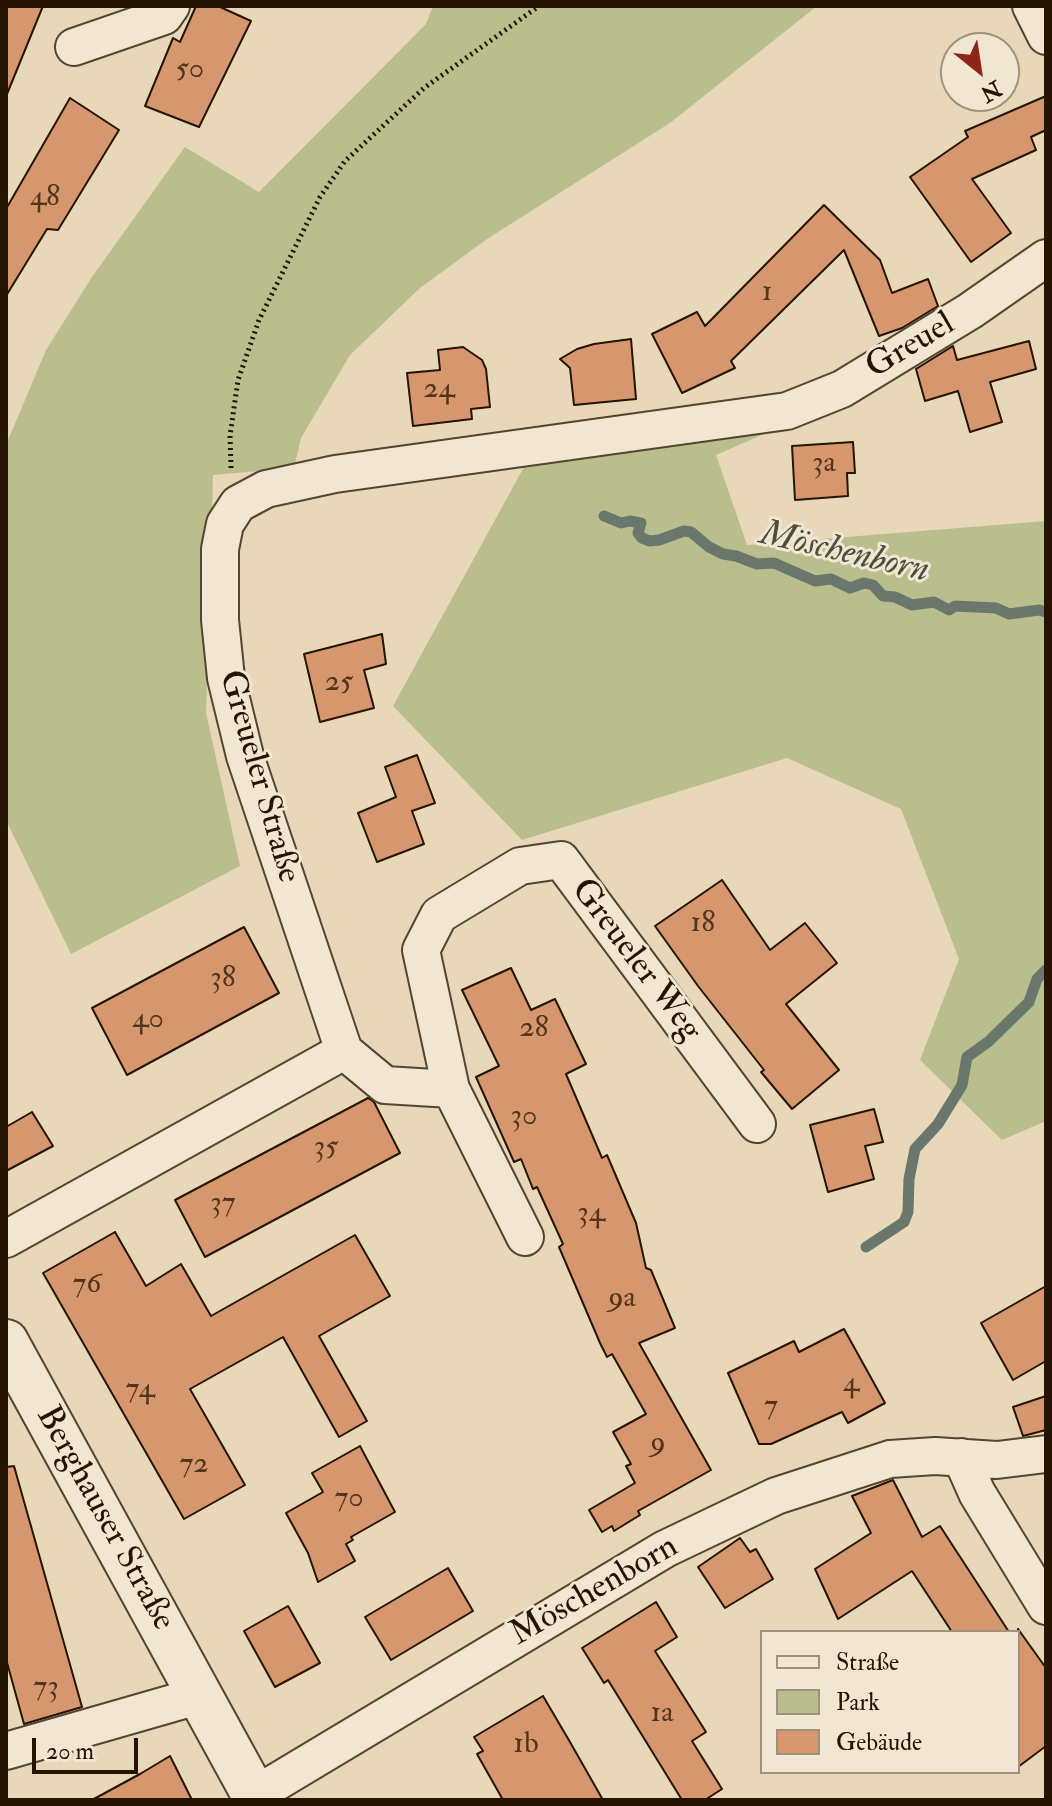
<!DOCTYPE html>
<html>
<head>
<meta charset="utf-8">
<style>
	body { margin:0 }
	#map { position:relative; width:1052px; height:1806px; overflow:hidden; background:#e8d8b9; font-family:"IM FELL Double Pica",serif }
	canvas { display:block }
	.frame { position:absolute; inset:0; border:8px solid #241401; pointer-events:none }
	.legend { position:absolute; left:760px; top:1630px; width:260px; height:144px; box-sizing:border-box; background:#f0e6d2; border:2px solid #9e927e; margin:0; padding:10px 14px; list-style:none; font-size:24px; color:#241401 }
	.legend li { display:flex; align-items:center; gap:16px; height:40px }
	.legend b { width:40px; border:2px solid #9e927e }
	.north { position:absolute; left:940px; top:32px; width:80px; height:80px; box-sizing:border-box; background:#f0e6d2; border:2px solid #9e927e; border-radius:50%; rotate:150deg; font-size:22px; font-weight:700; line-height:32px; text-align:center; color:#241401 }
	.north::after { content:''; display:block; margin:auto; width:28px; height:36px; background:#8f2418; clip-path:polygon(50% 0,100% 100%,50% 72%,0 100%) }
	.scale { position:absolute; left:32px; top:1738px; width:106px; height:36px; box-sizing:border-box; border:4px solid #241401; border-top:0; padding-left:10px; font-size:24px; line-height:28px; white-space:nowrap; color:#241401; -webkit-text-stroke:6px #f0e6d2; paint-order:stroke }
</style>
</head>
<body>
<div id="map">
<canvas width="1052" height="1806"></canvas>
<div class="frame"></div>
<ul class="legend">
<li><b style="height:10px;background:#f0e6d2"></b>Straße</li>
<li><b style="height:22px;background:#babd8c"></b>Park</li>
<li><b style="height:22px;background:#d7976e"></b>Gebäude</li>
</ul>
<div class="north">N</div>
<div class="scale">20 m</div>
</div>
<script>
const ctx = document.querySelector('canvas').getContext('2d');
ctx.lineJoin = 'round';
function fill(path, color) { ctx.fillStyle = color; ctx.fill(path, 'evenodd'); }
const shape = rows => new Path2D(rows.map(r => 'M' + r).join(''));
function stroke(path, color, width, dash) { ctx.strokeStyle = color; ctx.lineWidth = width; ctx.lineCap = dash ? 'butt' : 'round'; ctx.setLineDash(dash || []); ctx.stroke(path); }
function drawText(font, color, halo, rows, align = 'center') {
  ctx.font = font + ' "IM FELL Double Pica",serif'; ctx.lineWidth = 6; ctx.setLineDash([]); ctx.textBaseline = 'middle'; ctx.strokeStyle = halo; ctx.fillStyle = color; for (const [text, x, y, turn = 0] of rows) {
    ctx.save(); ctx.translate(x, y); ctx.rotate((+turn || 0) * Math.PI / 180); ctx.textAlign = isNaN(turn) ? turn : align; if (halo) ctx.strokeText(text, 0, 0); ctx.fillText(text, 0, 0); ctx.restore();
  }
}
const green = shape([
	[433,6,817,6,670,123,487,239,420,288,350,355,301,438,294,468,213,475,206,713,240,866,71,954,6,820,6,445,46,350,92,277,185,147,259,192,426,24],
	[789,423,716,455,747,545,1046,521,1046,1121,1002,1140,920,1060,959,959,901,809,787,758,522,840,393,706,524,467]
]);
const stream = shape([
	[604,516,621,523,630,521,641,523,638,533,642,538,650,541,659,540,684,531,691,532,709,547,723,554,736,556,757,564,774,563,815,581,831,579,850,588,864,583,873,585,883,596,895,597,912,605,934,602,949,610,955,606,996,608,1009,614,1039,610,1046,612],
	[866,1247,904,1222,908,1212,909,1179,915,1149,938,1124,962,1085,967,1057,988,1042,1029,1002,1037,979,1046,970]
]);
const building = shape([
	[6,6,43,6,7,94,6,94,6,6],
	[196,6,218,6,251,21,199,127,145,106,173,38,180,42,196,6],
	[1046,96,1046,130,1031,137,1036,150,972,179,1011,233,971,262,910,177,968,137,965,131,1046,96],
	[70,98,119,130,58,230,47,229,6,296,6,209,70,98],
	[824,205,880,260,892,293,928,279,938,306,902,328,879,336,844,250,731,361,735,368,682,393,652,334,697,312,705,326,824,205],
	[631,339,636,399,574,405,570,368,560,359,577,349,594,344,631,339],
	[1029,341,1036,369,990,382,1002,422,970,432,958,391,925,401,916,369,953,346,957,360,1029,341],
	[463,347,482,360,486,369,490,407,471,409,472,419,413,426,407,373,440,370,438,350,463,347],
	[853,442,855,473,847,473,848,496,795,500,792,446,853,442],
	[382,634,386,664,364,670,374,708,320,722,304,654,382,634],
	[417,755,435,803,412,811,424,844,377,862,358,813,396,797,385,767,417,755],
	[722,880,770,950,805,923,837,963,786,1004,839,1070,792,1109,761,1072,764,1070,698,986,655,926,722,880],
	[244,927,279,993,127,1075,92,1008,244,927],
	[511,968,531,1010,555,999,586,1064,566,1074,602,1158,607,1155,636,1223,646,1268,651,1270,675,1328,639,1343,711,1470,638,1511,640,1515,614,1531,612,1526,602,1532,589,1510,635,1483,626,1466,631,1464,613,1432,646,1414,612,1354,607,1357,600,1343,559,1247,563,1244,537,1187,533,1189,521,1159,514,1162,476,1077,499,1066,462,990,511,968],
	[368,1098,374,1102,400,1153,205,1257,175,1200,368,1098],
	[874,1109,883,1142,865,1146,874,1179,828,1192,810,1125,874,1109],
	[32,1112,53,1146,6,1171,6,1127,32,1112],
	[115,1232,146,1286,181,1264,211,1316,355,1235,390,1296,319,1336,367,1421,339,1437,283,1337,190,1389,245,1485,184,1519,43,1273,115,1232],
	[1046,1286,1046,1361,1013,1380,981,1323,1046,1286],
	[844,1329,885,1403,848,1423,842,1412,771,1444,759,1444,728,1373,794,1341,799,1352,844,1329],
	[1046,1396,1046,1430,1023,1436,1013,1407,1046,1396],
	[360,1446,395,1512,351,1537,353,1540,346,1544,355,1561,318,1582,308,1553,286,1513,323,1492,312,1473,360,1446],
	[14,1466,82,1707,24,1724,6,1659,6,1467,14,1466],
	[893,1480,922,1537,940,1526,1009,1632,952,1632,912,1571,838,1619,815,1569,871,1533,852,1496,893,1480],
	[740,1538,750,1552,756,1549,773,1579,725,1608,698,1567,740,1538],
	[448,1568,473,1611,391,1660,365,1617,448,1568],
	[656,1602,677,1637,655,1651,706,1732,692,1741,722,1789,705,1800,682,1800,608,1680,604,1683,582,1648,656,1602],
	[288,1606,320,1663,275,1687,244,1631,288,1606],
	[1018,1629,1046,1668,1046,1746,1018,1767,1018,1629],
	[543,1696,570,1742,603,1800,503,1800,477,1754,483,1751,474,1737,543,1696],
	[170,1756,192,1800,92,1800,140,1774,170,1756]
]);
const path = shape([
	[231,468,230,436,238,380,259,320,320,197,345,161,424,88,539,6]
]);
const minor = shape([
	[1031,6,1046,36],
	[74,47,164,16,171,6],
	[344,1051,385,1085,451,1089,525,1237],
	[451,1089,421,950,439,915,520,866,561,860,757,1124],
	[6,1239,344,1051,245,756,226,678,220,620,220,549,225,524,238,504,266,489,335,474,787,411,842,389,970,311,1046,258],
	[961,1457,977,1493,1046,1606],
	[6,1751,201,1695],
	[255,1795,665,1549,776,1496,890,1459,935,1456,997,1460,1046,1454]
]);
const tertiary = shape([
	[6,1342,257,1800]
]);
const numberNames = [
	["50",190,71],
	["48",45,199],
	["1",767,294],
	["24",439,391],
	["3a",824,465],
	["25",339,684],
	["18",703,925],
	["38",223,980],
	["40",148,1021],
	["28",534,1030],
	["30",524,1118],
	["35",326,1149],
	["37",223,1205],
	["34",591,1215],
	["76",87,1286],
	["9a",622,1300],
	["4",851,1385],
	["74",140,1391],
	["7",771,1408],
	["9",658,1445],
	["72",194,1466],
	["70",349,1500],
	["73",46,1689],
	["1a",662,1715],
	["1b",526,1746]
];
const streetNames = [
	["Greuel",911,347,-31],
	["Greueler Straße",258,777,74],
	["Greueler Weg",635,961,53],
	["Berghauser Straße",104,1519,61],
	["Möschenborn",595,1592,-30]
];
const waterNames = [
	["Möschenborn",844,554,13]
];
fill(green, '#babd8c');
stroke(stream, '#6a776d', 11);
fill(building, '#d7976e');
stroke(building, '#241401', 2);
stroke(minor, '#55452f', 40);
stroke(tertiary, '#55452f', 48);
stroke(path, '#241401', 5, [2, 4]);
stroke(minor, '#f0e6d2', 36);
stroke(tertiary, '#f0e6d2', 44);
drawText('30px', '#51351c', null, numberNames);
drawText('34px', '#241401', '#f0e6d2', streetNames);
drawText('italic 36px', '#4d4e40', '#f0e6d2', waterNames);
</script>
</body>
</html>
